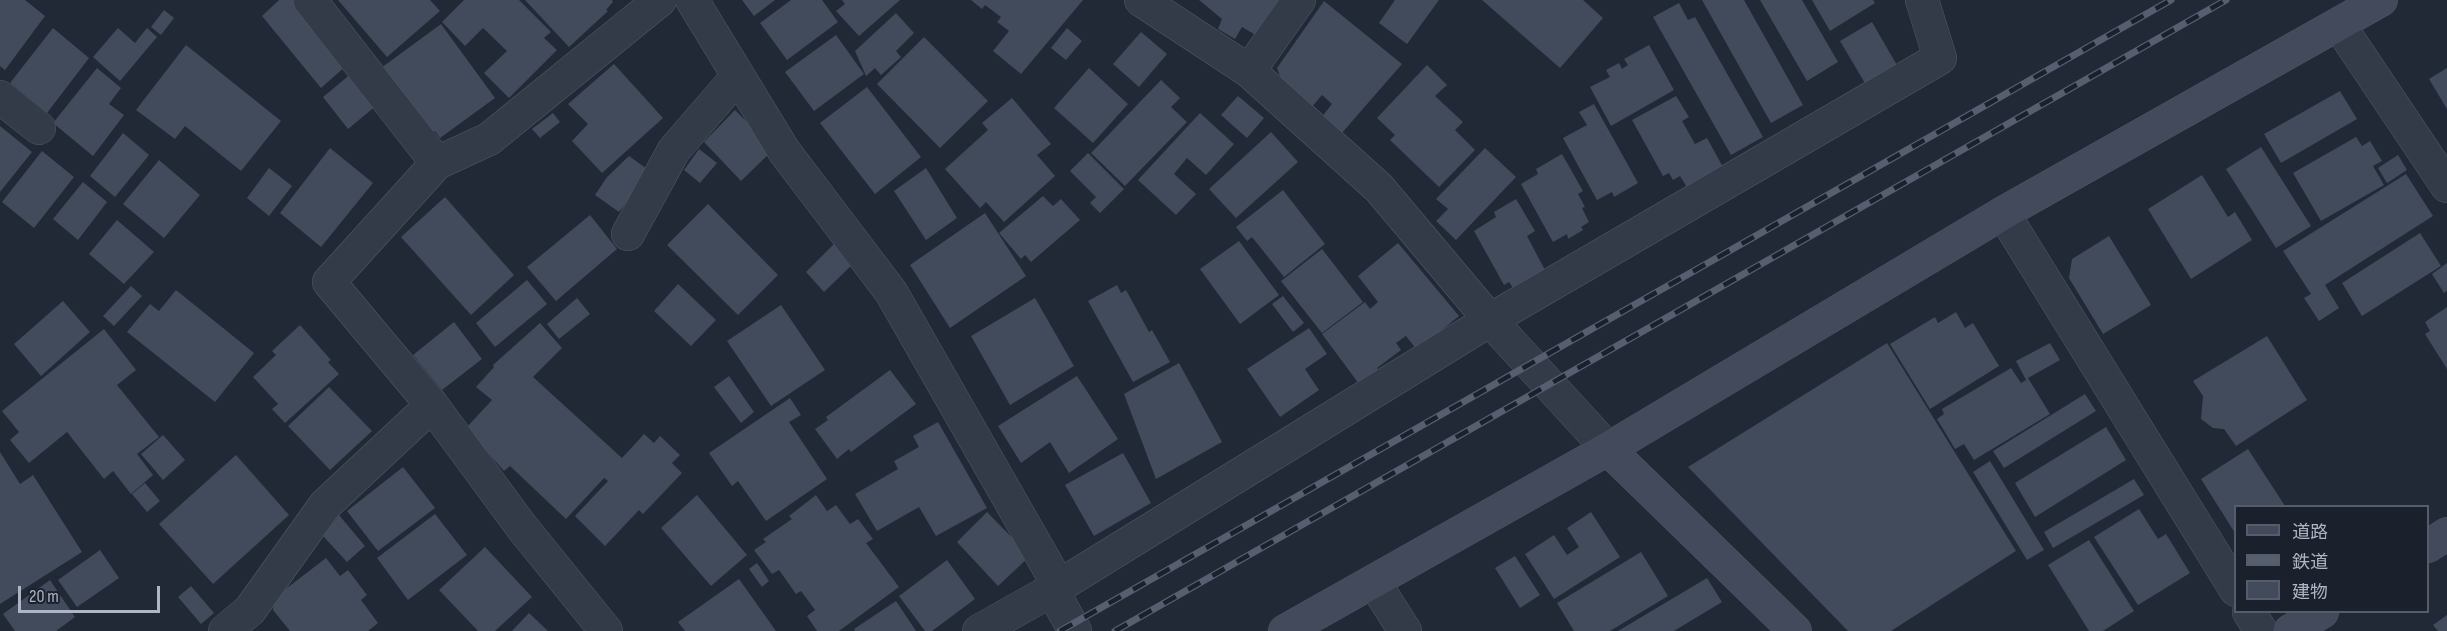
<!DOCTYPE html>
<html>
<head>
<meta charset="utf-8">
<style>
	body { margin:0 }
	#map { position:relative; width:2447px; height:631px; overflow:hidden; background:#212937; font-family:"Sofia Sans Condensed","Noto Sans JP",sans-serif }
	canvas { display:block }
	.legend { position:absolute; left:2234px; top:505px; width:195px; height:108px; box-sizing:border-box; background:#1a202c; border:2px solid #565c69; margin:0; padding:8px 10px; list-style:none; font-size:18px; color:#afb5c4 }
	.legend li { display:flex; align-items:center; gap:12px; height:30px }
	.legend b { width:30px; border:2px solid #565c69 }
	.scale { position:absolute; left:18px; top:586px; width:142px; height:27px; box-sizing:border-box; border:3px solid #afb5c4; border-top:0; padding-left:8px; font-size:18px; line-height:21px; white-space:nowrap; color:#afb5c4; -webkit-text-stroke:4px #1a202c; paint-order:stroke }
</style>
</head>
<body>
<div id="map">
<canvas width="2447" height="631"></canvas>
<ul class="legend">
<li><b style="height:8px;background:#424a5b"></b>道路</li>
<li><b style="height:8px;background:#565f6f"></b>鉄道</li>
<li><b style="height:16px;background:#424b5c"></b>建物</li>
</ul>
<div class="scale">20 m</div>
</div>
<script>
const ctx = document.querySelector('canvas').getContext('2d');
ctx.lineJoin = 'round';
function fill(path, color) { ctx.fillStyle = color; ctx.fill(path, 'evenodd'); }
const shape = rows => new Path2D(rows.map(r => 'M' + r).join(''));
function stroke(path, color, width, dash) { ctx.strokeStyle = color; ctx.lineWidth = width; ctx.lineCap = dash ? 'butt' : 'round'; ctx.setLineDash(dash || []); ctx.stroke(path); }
const building = shape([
	[0,0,25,0,45,16,5,70,0,66],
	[279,0,293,0,347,65,321,88,262,16],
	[338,0,430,0,440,11,387,57],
	[464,0,519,0,551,32,544,38,557,50,509,98,484,73,507,51,483,28,465,46,442,22],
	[525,0,612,0,613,2,606,10,608,11,569,47],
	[742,0,775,0,754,16],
	[791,0,822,0,838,22,787,60,760,23],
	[842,0,900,0,859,36,836,11,845,4],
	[971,0,1083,0,1021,74,993,51,1009,31,997,22,1001,17,985,5,982,9],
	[1199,0,1294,0,1264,40,1242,27,1235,39,1218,29,1222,19],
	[1395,0,1439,0,1407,44,1379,23],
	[1482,0,1583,0,1603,18,1560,68],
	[1702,0,1744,0,1803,105,1771,123],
	[1760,0,1802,0,1838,62,1807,81],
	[1812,0,1873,0,1875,3,1830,31],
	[1324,1,1402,64,1341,134,1321,118,1332,104,1322,95,1310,109,1282,82,1277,68],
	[1679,3,1688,20,1695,17,1763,137,1731,155,1653,17],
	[164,10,174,18,161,35,151,27],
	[896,13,914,33,896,51,901,57,881,75,875,68,866,76,855,51],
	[1872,22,1898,67,1866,85,1840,41],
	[441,24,495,98,440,138,435,131,429,134,381,68],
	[53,28,89,58,47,113,10,83],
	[118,28,135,43,147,28,157,37,120,81,93,57],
	[1067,28,1082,41,1066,60,1051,48],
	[1141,32,1167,54,1139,87,1113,64],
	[836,35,864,74,814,111,785,72],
	[924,37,988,101,940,148,877,84],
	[186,45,281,121,241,171,185,126,175,139,136,110],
	[1649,45,1674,90,1611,126,1590,87,1610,77,1606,70,1619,63,1622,69,1628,65,1624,59],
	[614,64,663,118,602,173,572,141,588,124,568,104],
	[1427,65,1447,85,1435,96,1463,122,1455,130,1475,150,1439,187,1390,140,1395,135,1377,118],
	[97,68,121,88,109,104,124,115,93,156,53,123],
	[1089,68,1128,104,1093,143,1054,108],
	[2447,68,2447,109,2429,79],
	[352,73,377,105,348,129,323,97],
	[1161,80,1180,98,1171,107,1187,122,1125,186,1091,153],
	[867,87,921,157,875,194,820,123],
	[2340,91,2357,119,2281,163,2264,134],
	[1238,96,1264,118,1247,138,1221,115],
	[1676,96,1689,117,1682,121,1695,144,1707,138,1724,169,1688,189,1680,176,1673,180,1669,173,1663,176,1632,120],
	[1012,98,1051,144,1037,155,1055,176,1004,222,986,202,980,208,945,169,988,130,982,123],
	[1594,104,1638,183,1614,197,1612,192,1597,200,1563,138,1587,125,1579,112],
	[735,110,774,149,741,181,704,142],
	[553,113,560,122,540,138,532,129],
	[1200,113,1234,144,1206,175,1187,158,1174,174,1196,194,1176,215,1138,180],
	[0,126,32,152,0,192],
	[1271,132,1298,162,1236,218,1209,189],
	[123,133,149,155,115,197,90,176],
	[2356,137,2362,146,2370,141,2382,161,2373,166,2384,185,2321,221,2293,173],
	[2261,147,2311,226,2276,248,2226,169],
	[330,148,373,183,321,247,280,213],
	[1485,148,1516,177,1456,240,1436,221,1448,209,1436,199],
	[699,149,717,163,700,183,684,170],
	[42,151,74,177,34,228,2,202],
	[1088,153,1124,189,1100,213,1090,203,1096,197,1070,171],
	[1562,154,1583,191,1578,194,1585,207,1582,208,1589,222,1581,227,1583,230,1568,239,1567,234,1553,242,1521,184,1538,174,1536,169],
	[2398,155,2407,170,2387,183,2378,168],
	[629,156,650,171,619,212,595,195,607,177],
	[159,160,200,195,164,238,123,204],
	[269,168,292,186,269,216,247,198],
	[926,168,957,218,926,240,894,191],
	[2406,174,2433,216,2325,285,2339,308,2319,321,2304,298,2311,294,2283,251],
	[2202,175,2228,217,2235,212,2252,240,2191,279,2148,209],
	[83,182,107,202,78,240,53,219],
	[1283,190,1325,244,1284,277,1252,237,1247,241,1236,227],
	[1043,196,1053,206,1061,199,1080,220,1031,262,1025,255,1021,259,999,233],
	[445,197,514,275,471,315,401,237],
	[1516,199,1535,231,1527,236,1545,270,1513,288,1509,282,1504,285,1474,231,1496,217,1494,212],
	[708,204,778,275,738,315,667,245],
	[985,213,1026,276,950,328,910,265],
	[590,215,617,249,556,301,527,267],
	[117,220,154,252,124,284,89,254],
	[2420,233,2441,266,2362,316,2342,283],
	[2109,236,2151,305,2103,334,2069,278,2072,259],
	[1239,241,1279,295,1240,324,1200,269],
	[835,243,853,264,824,292,806,272],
	[1398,243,1459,316,1417,350,1406,336,1396,343,1401,350,1377,368,1380,373,1362,388,1322,334,1365,302,1370,309,1378,302,1358,276],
	[1322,249,1363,302,1322,333,1281,281],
	[2447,263,2447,291,2444,293,2432,274],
	[527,280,547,304,495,347,476,323],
	[678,284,716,320,691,346,654,311],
	[1117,285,1121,293,1126,290,1149,332,1152,330,1170,362,1133,382,1088,301],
	[131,286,142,296,114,326,103,316],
	[176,290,254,353,215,402,127,332,150,304,159,311],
	[1283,296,1304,323,1293,332,1272,304],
	[577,298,590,314,559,339,547,324],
	[1035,298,1074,366,1010,405,971,336],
	[63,301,90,332,41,376,14,344],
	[781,305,825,370,771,406,727,341],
	[2447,307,2447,369,2425,334,2430,331,2425,322],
	[1956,312,1965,328,1973,323,1999,366,1930,409,1890,344,1935,317,1938,323],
	[454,322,482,359,442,390,413,355],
	[540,323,562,348,533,377,622,458,644,434,654,443,660,436,680,455,672,463,682,473,643,514,639,510,605,546,575,516,608,481,604,478,566,519,510,466,504,471,466,428,492,400,476,387,494,367,493,365],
	[300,325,331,360,328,362,339,374,285,423,272,409,278,404,253,377,276,355,272,351],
	[1309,328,1327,354,1305,369,1319,390,1280,417,1247,369],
	[104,329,136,370,117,385,159,437,137,454,153,475,131,494,113,471,104,479,67,432,29,463,10,440,19,432,2,411],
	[2267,336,2307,400,2236,446,2224,429,2213,428,2201,419,2203,396,2193,381],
	[1887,343,2016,551,1891,631,1848,631,1688,467],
	[2050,343,2060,360,2028,378,2050,414,1974,460,1964,444,1955,449,1937,419,1944,414,1942,409,2011,368,2021,383,2026,380,2016,361],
	[1179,363,1222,442,1156,479,1124,394],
	[890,370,916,404,851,452,849,449,837,459,815,429,828,420,826,417],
	[729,376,754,412,741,423,714,387],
	[1077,376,1118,439,1069,473,1050,442,1021,463,998,426],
	[329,387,372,431,330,470,288,426],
	[2085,394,2096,411,2004,468,1993,451],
	[790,398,801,415,789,422,827,479,766,521,738,481,732,486,709,453],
	[938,422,987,508,936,536,919,507,877,531,855,494,898,469,894,461,919,447,913,436],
	[2106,427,2126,460,2035,517,2015,483],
	[163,435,185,460,163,480,141,454],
	[2248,449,2285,506,2236,506,2235,533,2201,479],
	[0,452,20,484,33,475,82,552,0,604],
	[1123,453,1151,503,1094,536,1065,485],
	[236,455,289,515,213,584,159,524],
	[1990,461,2044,550,2027,560,1973,472],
	[403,467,435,508,378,551,347,511],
	[2134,479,2144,495,2053,548,2044,532],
	[145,483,160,501,147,512,132,494],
	[697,495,747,555,711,586,661,528],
	[816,495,827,511,836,505,850,524,858,519,873,539,866,543,899,587,839,631,817,631,807,616,815,610,801,591,796,594,779,570,772,574,754,550,766,542,763,539,792,519,789,516],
	[2139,509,2158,539,2166,534,2190,573,2138,605,2094,537],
	[987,512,1030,556,998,586,957,542],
	[1591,512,1620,557,1554,599,1525,554,1554,535,1567,555,1579,547,1567,528],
	[435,514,467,555,408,600,377,558],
	[339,515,365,546,347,562,323,536],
	[2089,540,2134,611,2103,631,2089,631,2048,565],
	[485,547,532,597,495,631,478,631,439,590],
	[100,550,119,578,77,607,58,580],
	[1641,552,1668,596,1610,631,1574,631,1557,603],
	[1515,556,1540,595,1520,608,1495,568],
	[326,558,340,576,348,570,367,595,361,600,378,623,368,631,290,631,273,610,274,598],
	[947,560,975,599,932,631,925,631,899,596],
	[757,563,769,581,762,587,749,569],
	[1707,578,1722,602,1674,631,1618,631],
	[739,579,776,631,685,631,678,622],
	[50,580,75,617,56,631,15,631,3,614],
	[191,586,214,613,201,624,178,597],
	[896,601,916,631,855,631,854,629],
	[529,613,548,631,512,631],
	[2447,615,2447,631,2438,631,2433,625]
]);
const street = shape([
	[310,0,437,163],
	[692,0,784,151,891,292,1059,586],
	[1141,0,1249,71,1379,188,1490,320,1608,449],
	[2339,25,2447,186],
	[1249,71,1299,0],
	[0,97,39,128],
	[2003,213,2236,590],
	[628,234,674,150,738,76],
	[1374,582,1405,631],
	[1052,590,1075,631],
	[2249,612,2261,631],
	[225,631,250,610,325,505,432,405],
	[606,631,521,526,432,405,329,282,437,163,489,139,660,0],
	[979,631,1059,586,1490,320,1940,58,1922,0]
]);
const secondary = shape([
	[1608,449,1795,631],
	[2428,546,2447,534],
	[1285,631,1608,449,2003,213,2381,0],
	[2290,631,2322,612]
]);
const rail = shape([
	[1060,631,2171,0],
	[1115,631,2226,0]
]);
fill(building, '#424b5c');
stroke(street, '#525865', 34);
stroke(secondary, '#525865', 34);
stroke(street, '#343b48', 33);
stroke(secondary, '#424a5b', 33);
stroke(rail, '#565f6f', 7);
stroke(rail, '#1a202c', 4.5, [14]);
</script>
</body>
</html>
